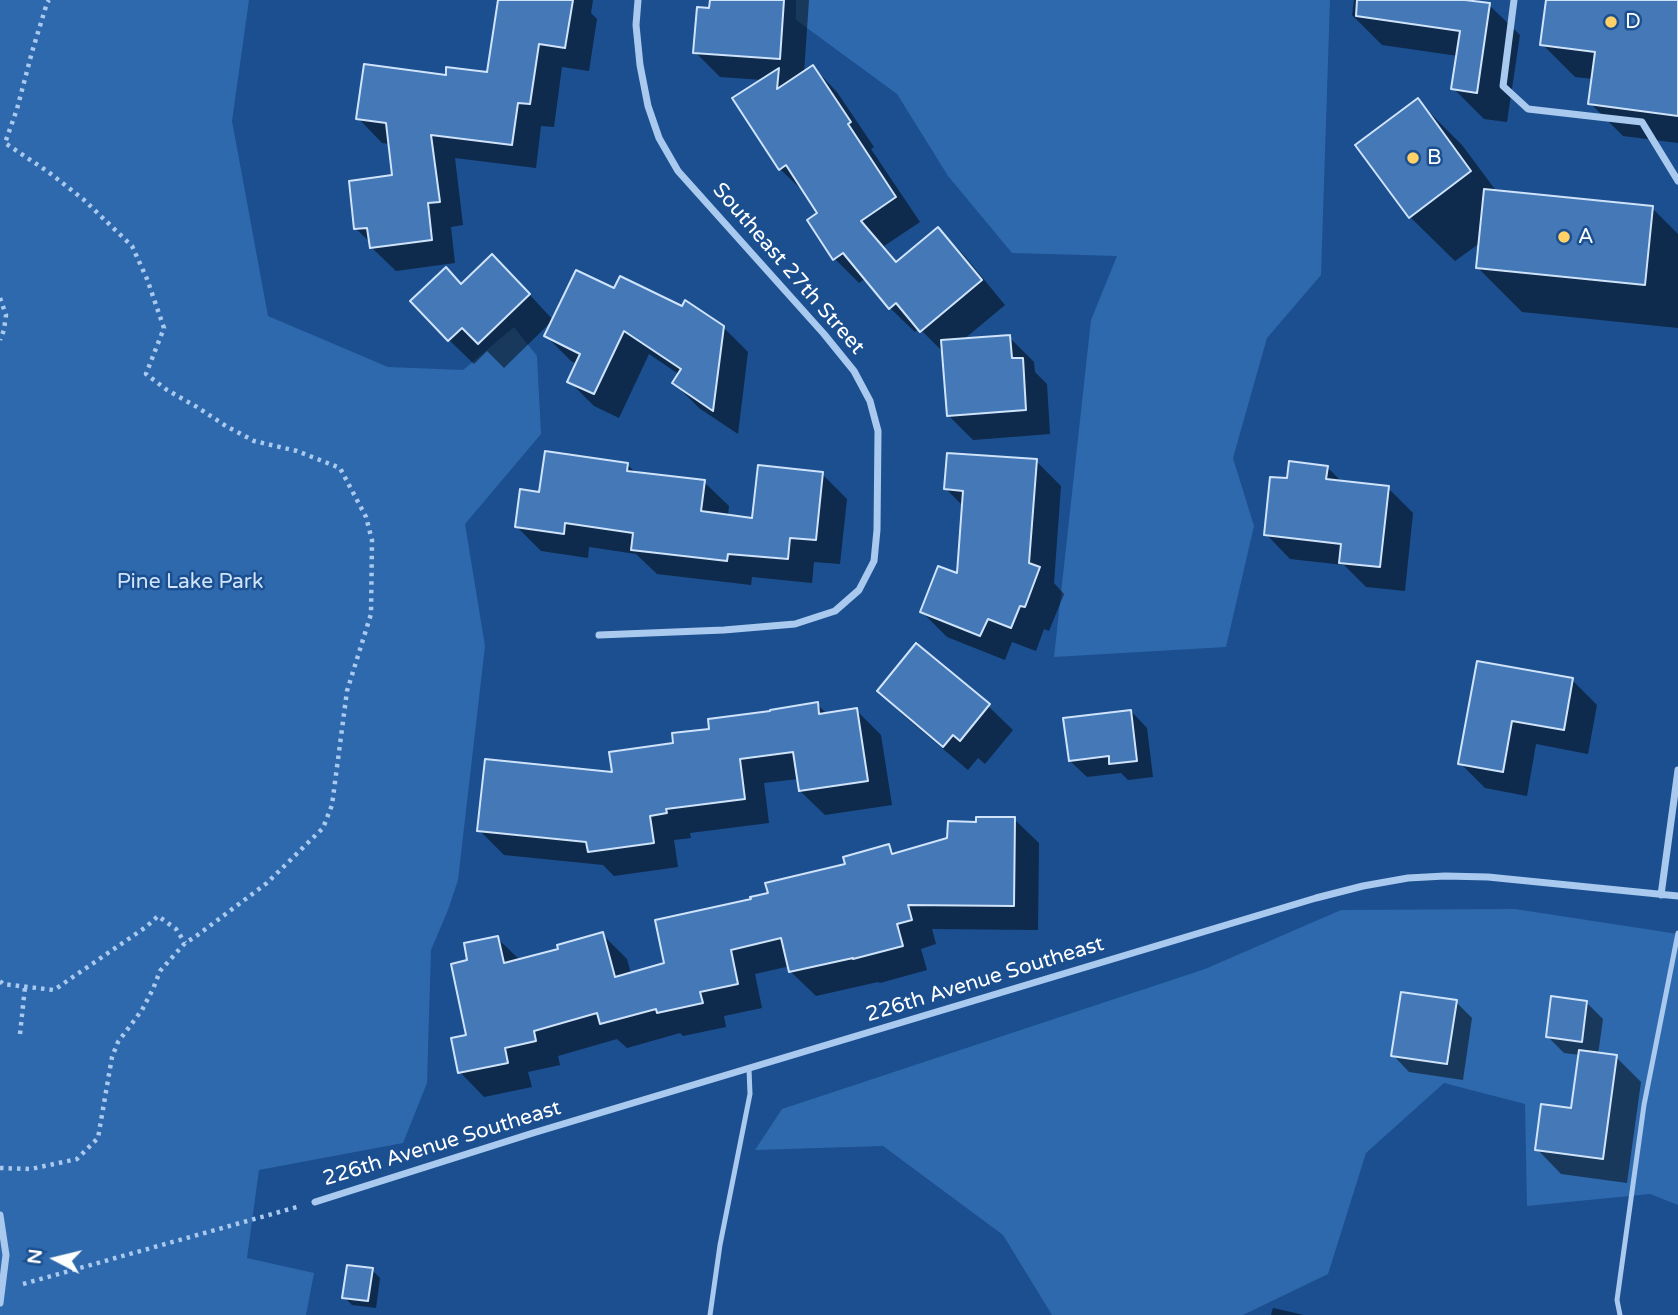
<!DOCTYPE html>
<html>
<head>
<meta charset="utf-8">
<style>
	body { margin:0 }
	#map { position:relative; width:1678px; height:1315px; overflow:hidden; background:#1b4f8f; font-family:"Varela Round",sans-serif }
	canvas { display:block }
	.north { position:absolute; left:21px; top:1224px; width:70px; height:70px; -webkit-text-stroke:5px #1b4f8f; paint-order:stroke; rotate:277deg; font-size:19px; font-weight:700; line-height:28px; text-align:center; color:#fff }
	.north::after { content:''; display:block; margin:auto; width:24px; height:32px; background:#fff; clip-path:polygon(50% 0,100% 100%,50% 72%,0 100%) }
</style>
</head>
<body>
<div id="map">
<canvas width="1678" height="1315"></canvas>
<div class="north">N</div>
</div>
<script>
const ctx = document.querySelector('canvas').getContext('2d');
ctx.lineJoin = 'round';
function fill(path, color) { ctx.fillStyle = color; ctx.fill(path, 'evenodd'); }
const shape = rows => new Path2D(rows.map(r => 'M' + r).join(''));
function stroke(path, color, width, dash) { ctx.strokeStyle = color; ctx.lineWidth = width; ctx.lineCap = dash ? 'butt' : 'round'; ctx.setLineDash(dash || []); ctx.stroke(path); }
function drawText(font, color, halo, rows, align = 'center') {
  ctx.font = font + ' "Varela Round",sans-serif'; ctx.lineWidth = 5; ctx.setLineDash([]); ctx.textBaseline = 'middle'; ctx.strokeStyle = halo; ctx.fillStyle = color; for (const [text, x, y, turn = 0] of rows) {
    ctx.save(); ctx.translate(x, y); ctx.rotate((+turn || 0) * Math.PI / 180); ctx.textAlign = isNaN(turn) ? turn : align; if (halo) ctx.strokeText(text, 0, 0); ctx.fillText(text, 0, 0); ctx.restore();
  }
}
const green = shape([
	[0,0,249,0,232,121,268,316,388,367,463,370,514,327,537,356,541,434,465,524,485,646,458,880,448,910,431,950,427,1083,403,1143,259,1170,247,1258,314,1273,306,1315,0,1315],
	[796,0,1330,0,1321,275,1267,338,1233,458,1254,526,1226,647,1054,657,1091,320,1117,256,1012,253,948,176,897,94,796,20],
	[1515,909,1678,934,1678,1205,1650,1194,1527,1206,1525,1104,1444,1083,1366,1153,1328,1274,1243,1315,1052,1315,1003,1235,883,1146,755,1150,782,1109,1205,969,1341,910]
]);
const shadow = shape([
	[500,0,593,0,591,13,597,19,589,71,562,67,554,127,541,126,536,168,455,158,463,225,451,227,455,263,396,271,371,247,371,243,356,229,394,177,390,144,382,143,358,118,447,77,489,74],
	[711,0,809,0,804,73,813,67,837,92,874,147,871,149,920,222,884,246,898,263,938,229,963,254,1005,305,963,340,1009,337,1034,362,1035,372,1047,384,1050,434,973,440,949,416,944,353,919,328,915,332,890,308,866,278,859,283,834,258,820,214,805,193,780,169,763,80,720,77,695,52,710,10],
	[1354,0,1476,0,1476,3,1489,5,1520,35,1507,122,1484,119,1453,88,1458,56,1382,45,1352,15],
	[1548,0,1678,0,1678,143,1623,136,1590,103,1593,79,1575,77,1542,44],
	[1417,100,1462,145,1497,192,1652,208,1678,234,1678,328,1522,312,1477,267,1480,243,1455,261,1410,217],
	[517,281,553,320,504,368,487,351,474,364,449,340,461,286],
	[615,290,723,327,748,352,738,434,699,408,674,383,680,375,649,354,619,418,594,406,569,381,577,364,571,361,546,336],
	[1036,461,1061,486,1054,583,1064,594,1049,631,1044,629,1036,651,1012,642,1005,660,947,637,922,612,958,575,963,506,946,489],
	[627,464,637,474,704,482,729,506,728,516,754,520,822,474,847,499,840,564,814,562,812,583,752,577,751,585,657,574,636,554,589,547,588,558,541,551,516,526,540,494],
	[1327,467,1343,483,1388,488,1413,513,1405,591,1366,587,1344,565,1290,559,1266,534,1289,480],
	[1478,663,1572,680,1597,705,1588,754,1536,744,1527,796,1485,788,1460,763],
	[879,691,988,706,1013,730,985,764,978,758,968,770,904,716],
	[817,704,827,714,856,710,881,735,892,805,825,815,800,791,798,779,764,783,769,823,690,833,691,838,674,840,678,867,614,876,603,865,504,855,479,830,614,774,675,744,711,730],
	[1131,711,1147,728,1153,777,1128,780,1121,773,1087,777,1070,761],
	[1014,819,1039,843,1038,930,932,929,936,944,921,949,927,970,880,983,878,982,816,996,791,972,790,966,755,974,762,1008,724,1016,726,1027,683,1036,680,1033,627,1048,617,1039,558,1056,560,1065,528,1072,532,1087,484,1097,460,1072,468,1037,470,962,497,938,520,960,560,950,602,934,627,959,631,974,666,964,753,901,847,865,888,846,897,855,949,840,977,823],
	[1456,1002,1472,1018,1463,1080,1409,1072,1393,1055],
	[1586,1002,1603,1019,1598,1055,1616,1057,1641,1082,1627,1183,1561,1174,1537,1149,1572,1110,1580,1055,1564,1053,1548,1037],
	[372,1270,380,1278,376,1308,352,1305,344,1297],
	[1273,1308,1304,1315,1271,1315]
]);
const building = shape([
	[498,0,573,0,565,48,539,44,530,104,518,103,512,145,431,135,440,202,428,203,432,240,370,248,367,228,354,229,349,181,392,175,386,123,356,119,364,64,446,75,446,67,487,72,498,0],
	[710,0,784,0,780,59,693,53,697,7,709,8,710,0],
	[1357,0,1465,0,1490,3,1477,93,1451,89,1460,31,1356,16,1357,0],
	[1546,0,1678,0,1678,116,1588,104,1595,52,1540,45,1546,0],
	[813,65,851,122,848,124,896,197,861,221,896,262,938,227,982,280,920,332,896,303,889,309,843,253,833,260,807,220,817,213,786,165,779,170,732,98,779,68,777,89,813,65],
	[1418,98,1471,171,1409,218,1355,145,1418,98],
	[1484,189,1653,206,1645,285,1476,268,1484,189],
	[492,254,530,294,478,344,462,328,448,341,410,301,446,267,461,284,492,254],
	[576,270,614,288,620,276,682,306,685,300,724,326,713,411,672,383,681,369,624,331,594,394,567,382,580,354,544,336,576,270],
	[1010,335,1012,358,1023,358,1026,410,947,416,941,340,1010,335],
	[545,451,628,463,627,471,705,480,701,511,752,518,758,465,823,472,816,540,790,538,788,559,728,554,727,561,631,550,633,533,565,523,564,534,515,527,520,489,539,492,545,451],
	[947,453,1037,459,1029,563,1040,567,1025,607,1020,606,1011,628,988,619,980,636,920,612,938,566,957,573,963,491,944,489,947,453],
	[1289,461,1328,466,1326,479,1389,486,1380,567,1339,563,1341,544,1264,535,1270,477,1287,478,1289,461],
	[916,643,990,704,960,741,953,735,943,747,877,691,916,643],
	[1477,661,1573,678,1564,730,1512,721,1503,772,1458,764,1477,661],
	[818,702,819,714,857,708,868,781,799,791,793,752,740,759,745,799,666,809,667,813,650,816,654,843,588,852,586,842,477,831,485,759,612,772,609,752,673,743,672,733,709,729,708,719,770,711,770,710,818,702],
	[1131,710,1137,761,1109,764,1109,756,1069,761,1063,718,1131,710],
	[976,817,1015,817,1014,906,908,905,912,920,897,924,903,946,853,959,853,958,789,972,781,938,731,950,738,984,700,992,703,1003,657,1013,656,1009,600,1024,597,1013,534,1031,536,1041,505,1048,508,1063,458,1073,451,1038,466,1035,451,964,467,960,464,943,498,936,504,963,558,949,557,945,603,932,615,977,664,963,655,920,751,899,750,897,768,893,765,883,845,864,843,857,889,844,892,854,947,838,948,821,976,822,976,817],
	[1401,992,1457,1000,1447,1064,1391,1056,1401,992],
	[1551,996,1587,1001,1582,1042,1546,1037,1551,996],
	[1579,1050,1617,1055,1603,1159,1535,1150,1541,1104,1571,1108,1579,1050],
	[347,1265,373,1268,368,1301,342,1298,347,1265]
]);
const path = shape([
	[0,298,6,315,4,330,0,340],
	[0,981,3,984,54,990,146,927,158,916,176,929,185,943],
	[20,1034,25,987],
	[0,1168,31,1169,77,1159,98,1138,112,1057,118,1042,142,1010,153,989,160,971,185,943,195,937,267,883,323,828,332,805,347,691,371,614,372,540,366,517,340,468,297,451,254,441,226,426,197,407,167,390,146,374,164,328,147,279,132,246,83,199,47,171,5,143,17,109,32,52,47,3,49,0],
	[23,1284,297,1207]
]);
const lane = shape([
	[710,1315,720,1245,750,1094,749,1069],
	[1620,1315,1617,1300,1644,1105,1678,933]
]);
const street = shape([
	[1514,0,1503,86,1528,109,1642,122,1678,181],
	[599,635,724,630,795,624,835,611,859,590,874,561,877,530,878,431,870,401,854,371,824,334,678,171,659,138,648,106,640,65,636,25,638,0],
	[1661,895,1678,770],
	[315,1202,533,1133,1316,898,1363,886,1408,878,1445,876,1488,877,1678,896],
	[0,1215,6,1255,0,1303]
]);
const markers = [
	[1611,22,7,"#ffd166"],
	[1413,158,7,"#ffd166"],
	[1564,237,7,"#ffd166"]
];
const poiNames = [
	["D",1625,22],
	["B",1427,158],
	["A",1578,237]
];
const streetNames = [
	["Southeast 27th Street",788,269,49],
	["226th Avenue Southeast",985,980,-17],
	["226th Avenue Southeast",442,1144,-17]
];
const parkNames = [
	["Pine Lake Park",190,582]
];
fill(green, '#2e69ad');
fill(shadow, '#0007');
fill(building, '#4478b7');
stroke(building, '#cfe3fa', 2);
stroke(path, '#a9c9ee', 4.5, [3.5, 5]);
stroke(lane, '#a9c9ee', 5);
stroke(street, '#a9c9ee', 7);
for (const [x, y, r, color] of markers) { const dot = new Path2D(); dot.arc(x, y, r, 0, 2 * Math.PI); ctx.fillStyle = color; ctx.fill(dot); stroke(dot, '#1b4f8f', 2.5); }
drawText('21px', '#fff', '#1b4f8f', poiNames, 'left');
drawText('21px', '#fff', '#1b4f8f', streetNames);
drawText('21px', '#cfe3fa', '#1b4f8f', parkNames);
</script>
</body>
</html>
